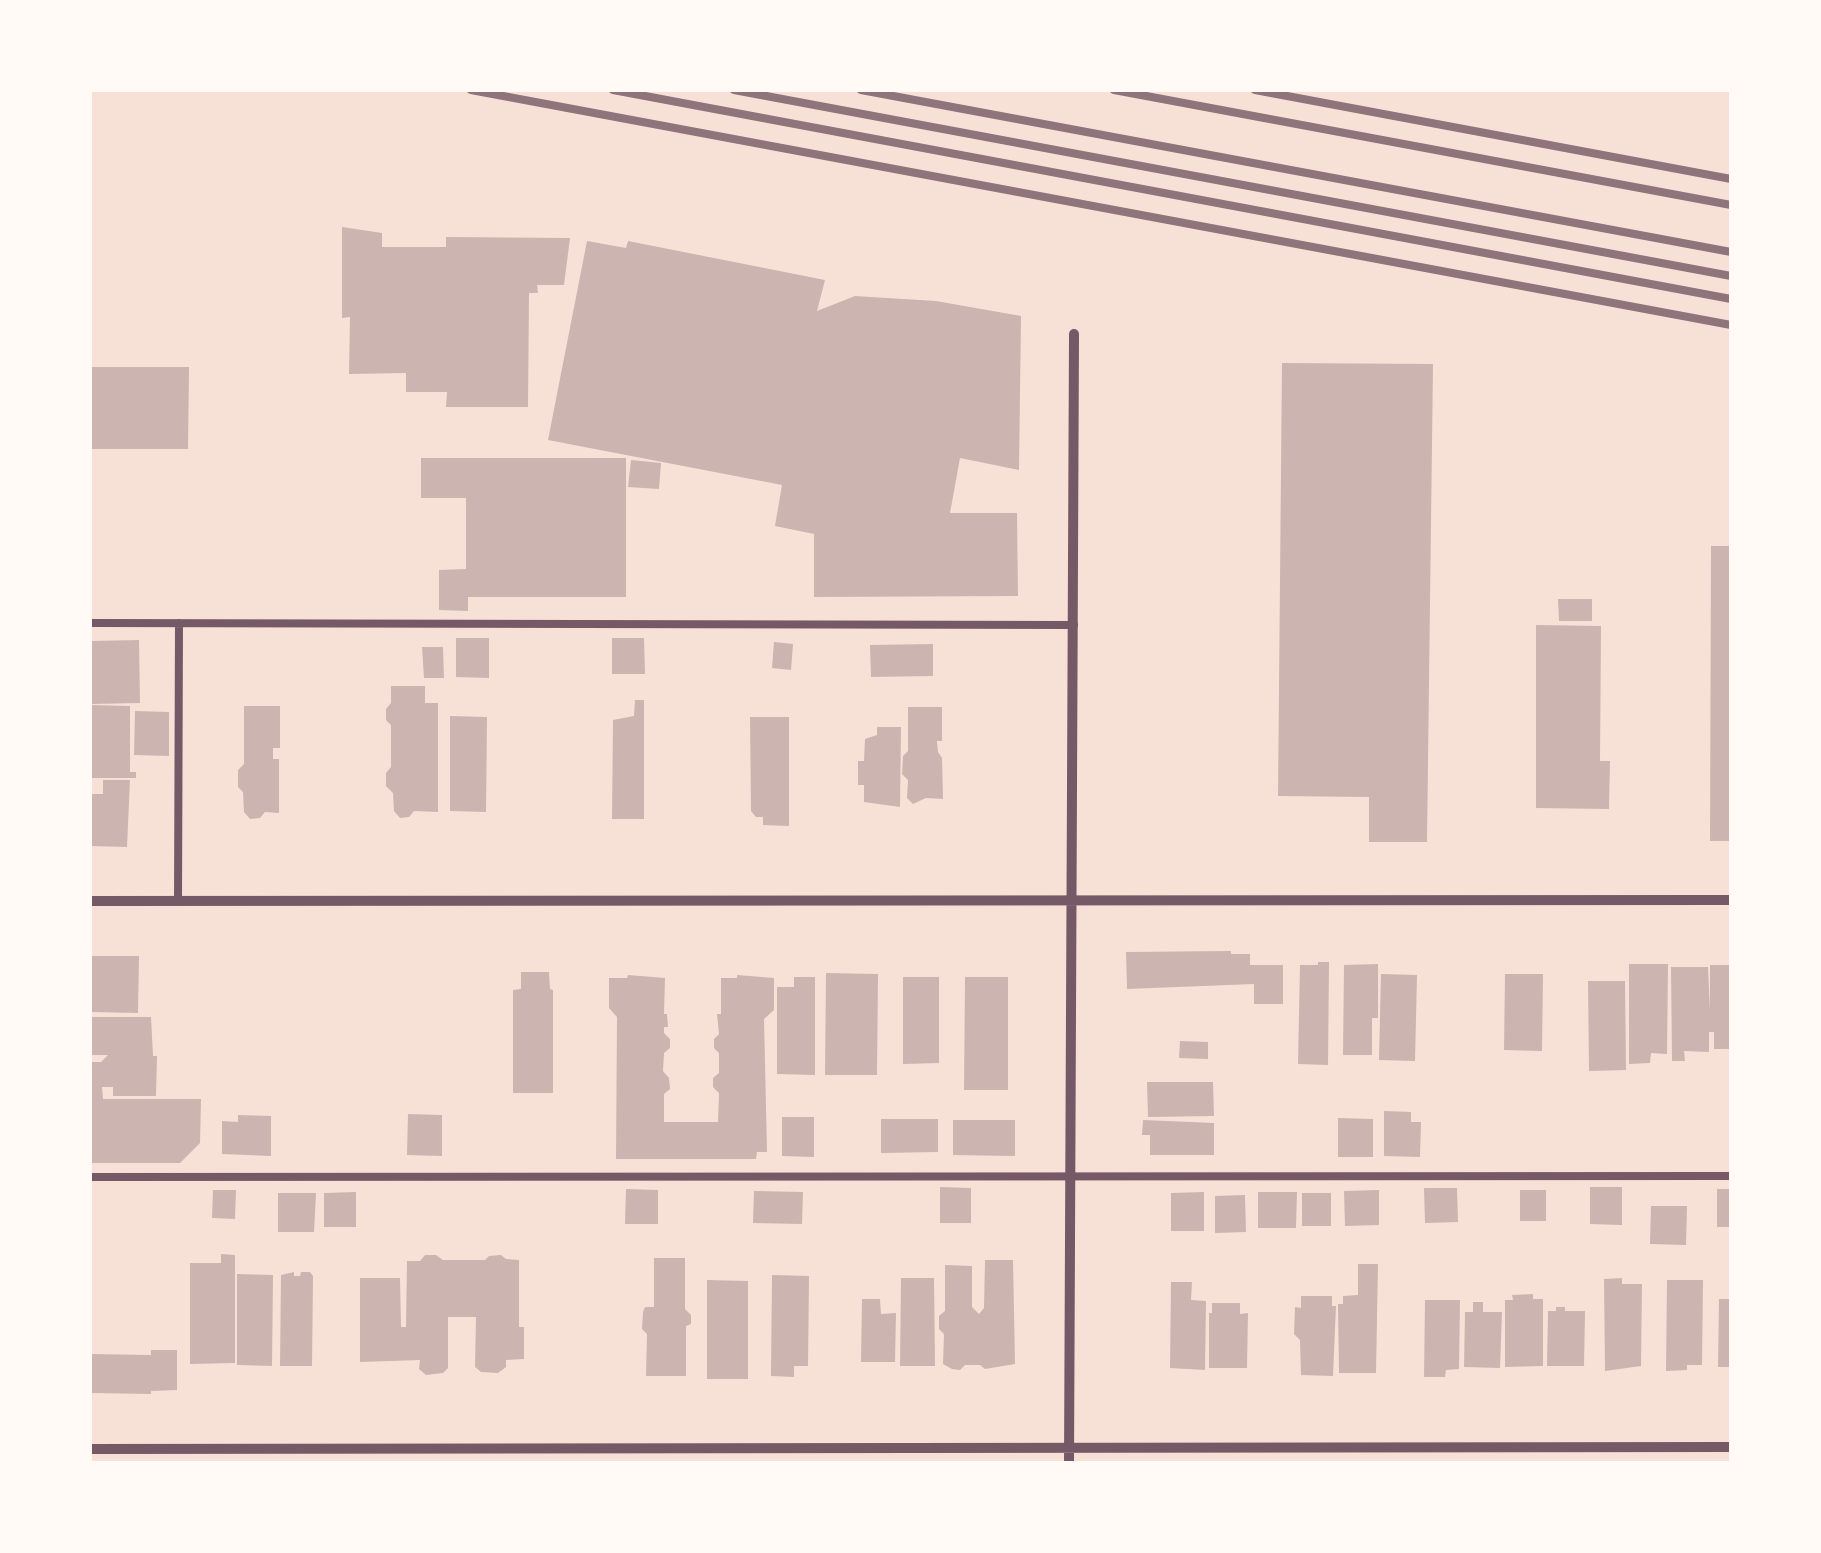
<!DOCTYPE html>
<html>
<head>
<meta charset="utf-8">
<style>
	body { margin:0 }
	#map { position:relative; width:1821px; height:1553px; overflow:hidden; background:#f7e1d7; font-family:"Varela Round",sans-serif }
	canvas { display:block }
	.frame { position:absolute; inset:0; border:92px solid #fffaf5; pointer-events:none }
</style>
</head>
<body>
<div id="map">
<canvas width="1821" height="1553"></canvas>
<div class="frame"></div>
</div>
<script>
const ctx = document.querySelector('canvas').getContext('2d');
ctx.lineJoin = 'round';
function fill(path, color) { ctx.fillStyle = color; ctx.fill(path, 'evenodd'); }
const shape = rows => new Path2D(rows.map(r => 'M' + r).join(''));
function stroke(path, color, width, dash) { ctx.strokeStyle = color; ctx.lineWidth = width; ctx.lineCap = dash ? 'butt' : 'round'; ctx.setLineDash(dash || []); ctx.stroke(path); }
const building = shape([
	[342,227,382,233,382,247,446,247,446,237,570,238,564,285,537,285,538,293,529,293,528,407,446,407,447,392,406,392,406,373,349,374,350,317,342,318],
	[587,241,626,248,628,241,825,280,817,311,855,296,936,301,1021,316,1019,470,960,458,950,513,1017,513,1018,596,814,597,814,534,775,526,782,485,548,440],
	[1282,363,1433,364,1427,842,1369,842,1369,797,1278,796],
	[90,367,189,367,188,449,90,449],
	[421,458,626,458,626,597,468,597,468,611,439,610,439,570,466,569,466,498,421,498],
	[631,460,661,463,659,489,628,487],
	[1711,546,1731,546,1731,841,1710,841],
	[1558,599,1592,599,1592,621,1559,621],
	[1536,625,1601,626,1600,761,1610,761,1609,809,1536,808],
	[456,638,489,638,489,678,456,677],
	[612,638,644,638,645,674,612,674],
	[139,640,140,703,90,704,90,641],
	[774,642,793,644,791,670,772,668],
	[933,644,933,676,871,677,870,645],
	[422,647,443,647,444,678,424,678],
	[391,686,425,686,425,703,438,703,438,812,414,811,409,817,400,818,394,811,393,793,386,786,386,773,391,767,391,725,386,720,386,709,391,703],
	[635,700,644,700,644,819,612,819,613,720,634,716],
	[90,705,130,706,130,772,136,772,136,778,90,778],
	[244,706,280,706,280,748,273,748,273,759,279,759,279,813,265,812,260,818,250,819,244,812,243,792,238,787,238,770,244,764],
	[908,707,942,707,942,741,937,741,938,752,942,758,943,799,926,798,913,804,907,798,908,780,902,774,903,756,908,751],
	[135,711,169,712,169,756,134,755],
	[450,716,487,717,486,812,450,811],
	[750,717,789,717,789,826,763,825,763,817,756,817,751,811],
	[877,727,901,727,900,807,864,802,864,785,858,785,858,761,864,761,865,739,877,735],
	[103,780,130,780,127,847,90,846,90,794,103,794],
	[1231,951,1231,954,1250,954,1250,965,1283,965,1283,1004,1254,1004,1254,984,1127,989,1126,952],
	[90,956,139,956,138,1013,90,1012],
	[1318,962,1329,962,1328,1065,1298,1064,1300,965,1318,965],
	[1378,964,1378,1018,1372,1018,1372,1055,1343,1055,1344,965],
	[1629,964,1668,964,1667,1054,1651,1053,1650,1063,1629,1064],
	[1710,965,1731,965,1731,1049,1714,1049,1714,1032,1709,1032,1709,1052,1684,1051,1685,1061,1672,1061,1671,967,1708,967,1710,1011],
	[521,972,549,972,550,989,553,990,553,1093,513,1093,513,990,521,989],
	[826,973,878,974,877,1075,825,1075],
	[1381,974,1417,975,1415,1061,1379,1060],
	[1505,974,1543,974,1542,1051,1504,1050],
	[628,975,665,978,664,1014,667,1014,668,1027,664,1027,664,1033,670,1039,670,1048,664,1053,663,1071,669,1078,670,1089,664,1094,664,1122,718,1122,719,1093,713,1087,713,1078,719,1073,719,1053,714,1048,714,1039,719,1034,717,1014,721,1014,721,978,737,978,737,975,774,978,774,1010,764,1019,767,1152,757,1152,756,1159,616,1159,617,1017,609,1008,609,978,627,978],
	[794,977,815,977,815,1075,777,1074,777,987,794,987],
	[903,977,939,977,939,1063,903,1064],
	[965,977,1008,977,1008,1090,964,1090],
	[1588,981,1625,981,1626,1070,1589,1071],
	[90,1017,151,1017,153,1056,157,1056,156,1096,113,1096,113,1087,102,1087,103,1099,201,1099,200,1143,180,1163,90,1163,90,1062,101,1062,108,1055,90,1055],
	[1180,1041,1208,1042,1208,1059,1179,1058],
	[1147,1082,1213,1082,1214,1116,1148,1117],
	[1384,1111,1411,1112,1411,1122,1421,1122,1420,1157,1384,1156],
	[408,1114,442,1115,442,1156,407,1155],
	[238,1115,271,1116,271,1156,222,1154,222,1121,238,1122],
	[782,1117,814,1117,814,1157,782,1156],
	[1338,1118,1373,1119,1373,1157,1338,1157],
	[881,1119,938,1119,938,1152,881,1153],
	[953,1120,1015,1120,1015,1156,953,1155],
	[1143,1120,1214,1123,1214,1155,1150,1155,1150,1135,1142,1135],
	[940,1187,971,1188,971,1223,940,1223],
	[1590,1187,1622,1187,1622,1225,1590,1224],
	[1424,1188,1457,1188,1458,1222,1425,1223],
	[626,1189,658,1190,658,1224,625,1224],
	[1717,1189,1731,1189,1731,1227,1717,1227],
	[213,1190,236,1190,235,1219,212,1218],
	[1379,1190,1379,1225,1345,1226,1344,1191],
	[1520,1190,1546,1190,1546,1221,1520,1221],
	[754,1191,803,1192,802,1224,753,1223],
	[356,1192,356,1227,324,1227,324,1193],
	[1204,1192,1204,1231,1171,1231,1171,1193],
	[1258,1192,1297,1192,1296,1228,1258,1228],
	[278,1193,316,1193,314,1232,278,1232],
	[1302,1193,1331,1193,1331,1226,1302,1226],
	[1245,1195,1246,1232,1215,1233,1215,1196],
	[1651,1206,1687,1206,1686,1245,1650,1244],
	[221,1254,235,1255,235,1363,190,1364,190,1263,221,1263],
	[425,1255,436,1255,443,1260,485,1260,489,1256,501,1255,506,1259,519,1260,519,1327,524,1327,524,1359,506,1360,506,1367,498,1373,481,1372,475,1367,476,1317,448,1317,448,1368,443,1373,426,1375,419,1369,420,1360,360,1362,360,1278,400,1278,401,1327,406,1327,407,1261,420,1261],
	[654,1258,685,1258,685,1309,691,1315,691,1324,686,1326,686,1376,646,1376,647,1334,642,1329,643,1312,645,1307,654,1307],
	[985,1260,1013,1260,1015,1364,985,1369,980,1365,965,1365,960,1370,952,1369,943,1364,944,1334,939,1329,939,1316,945,1311,945,1265,972,1266,972,1307,979,1314,984,1308],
	[1358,1264,1378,1264,1376,1373,1339,1373,1338,1304,1343,1304,1343,1296,1358,1295],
	[294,1272,294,1276,300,1276,301,1272,310,1272,313,1276,312,1366,280,1366,281,1275],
	[237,1274,273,1275,272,1366,237,1365],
	[772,1275,809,1276,808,1366,794,1366,794,1377,771,1376],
	[901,1278,934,1278,935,1366,900,1366],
	[1622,1278,1622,1284,1642,1284,1641,1366,1605,1371,1604,1279],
	[707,1280,748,1281,748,1379,707,1379],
	[1667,1280,1703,1280,1702,1365,1687,1365,1687,1370,1666,1371],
	[1171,1282,1192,1282,1191,1300,1206,1301,1205,1370,1170,1368],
	[1533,1294,1533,1299,1543,1299,1543,1366,1505,1367,1505,1300,1513,1300,1512,1295],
	[1301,1296,1332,1296,1332,1306,1336,1306,1333,1376,1301,1375,1300,1340,1294,1334,1295,1307,1301,1308],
	[862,1299,880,1299,881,1314,896,1313,895,1362,861,1362],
	[1719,1299,1731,1299,1731,1367,1718,1367],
	[1425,1300,1460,1300,1459,1369,1446,1370,1445,1377,1424,1377],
	[1473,1302,1483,1302,1483,1312,1502,1312,1500,1368,1464,1367,1465,1312,1473,1312],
	[1212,1303,1240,1303,1240,1314,1248,1313,1247,1368,1209,1368,1209,1313,1212,1313],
	[1556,1307,1565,1307,1565,1311,1585,1311,1584,1366,1547,1366,1548,1311,1556,1311],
	[151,1350,177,1350,177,1390,151,1391,151,1394,90,1393,90,1354,151,1355]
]);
const service = shape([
	[90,623,1074,625],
	[178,901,179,623],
	[90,1177,1731,1176]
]);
const minor = shape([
	[90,901,1731,900],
	[90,1449,1731,1447],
	[1069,1463,1074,334]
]);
const rail = shape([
	[471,90,1731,325],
	[613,90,1731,299],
	[734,90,1731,276],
	[861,90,1731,252],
	[1114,90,1731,205],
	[1255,90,1731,179]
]);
fill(building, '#ccb4b1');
stroke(service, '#755966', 8);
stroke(minor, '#755966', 10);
stroke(rail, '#8f747c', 8);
</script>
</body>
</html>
